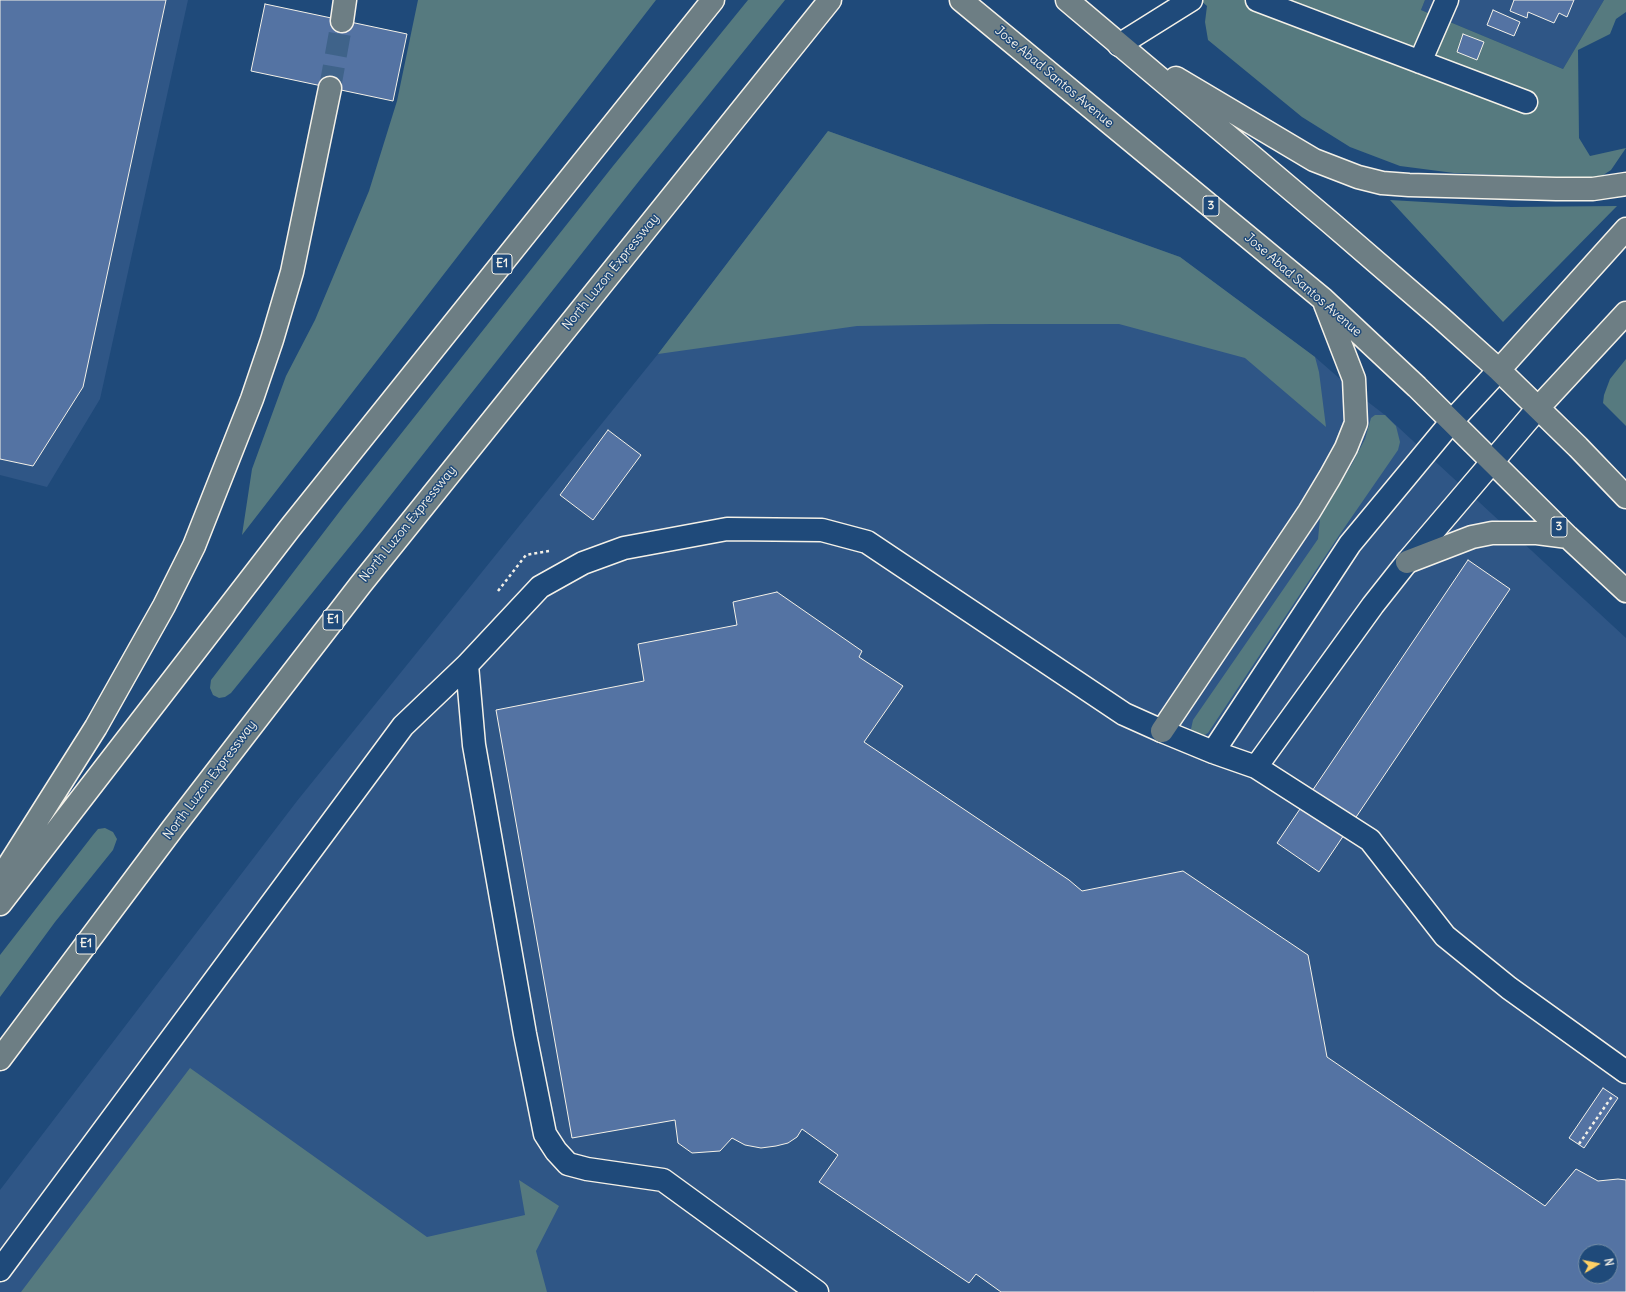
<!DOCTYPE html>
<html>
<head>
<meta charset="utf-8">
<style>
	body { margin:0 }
	#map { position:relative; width:1626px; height:1292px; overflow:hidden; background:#1f4a7a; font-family:Delius,sans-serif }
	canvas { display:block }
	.north { position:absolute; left:1578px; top:1244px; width:40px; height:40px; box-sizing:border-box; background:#1f4a7a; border:1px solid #748da6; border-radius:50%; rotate:80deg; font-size:11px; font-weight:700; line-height:16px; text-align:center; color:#f4f1e8 }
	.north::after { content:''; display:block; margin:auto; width:14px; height:18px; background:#ffd166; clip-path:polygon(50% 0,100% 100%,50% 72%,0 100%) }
</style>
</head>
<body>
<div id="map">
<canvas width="1626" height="1292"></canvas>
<div class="north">N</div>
</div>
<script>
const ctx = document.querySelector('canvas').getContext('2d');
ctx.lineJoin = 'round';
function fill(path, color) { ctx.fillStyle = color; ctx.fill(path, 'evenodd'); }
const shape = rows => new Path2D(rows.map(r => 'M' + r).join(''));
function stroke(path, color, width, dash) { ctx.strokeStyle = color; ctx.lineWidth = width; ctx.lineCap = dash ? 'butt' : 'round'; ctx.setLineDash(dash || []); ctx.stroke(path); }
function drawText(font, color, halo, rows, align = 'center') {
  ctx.font = font + ' Delius,sans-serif'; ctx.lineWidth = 3; ctx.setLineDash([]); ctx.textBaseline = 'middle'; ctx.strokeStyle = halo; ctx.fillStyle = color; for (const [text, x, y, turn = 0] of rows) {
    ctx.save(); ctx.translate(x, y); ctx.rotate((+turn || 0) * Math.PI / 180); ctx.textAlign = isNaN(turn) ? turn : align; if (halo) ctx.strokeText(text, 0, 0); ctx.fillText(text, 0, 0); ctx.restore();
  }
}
const built = shape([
	[0,0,188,0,100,399,47,487,0,475],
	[1425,0,1604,0,1563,69,1421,10],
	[828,131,1180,257,1315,357,1355,392,1385,415,1626,638,1626,1292,0,1292,0,1190,297,801,658,354],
	[1586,1252,1610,1252,1610,1276,1586,1276]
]);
const green = shape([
	[418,0,656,0,242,535,252,469,286,376,315,320,369,191,397,101],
	[748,0,785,0,639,181,364,529,231,693,225,697,219,698,213,695,210,688,211,680,343,507,613,166],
	[1200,0,1425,0,1421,10,1563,69,1604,0,1626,0,1626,12,1616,19,1610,34,1578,50,1579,138,1590,156,1626,148,1611,170,1597,179,1454,173,1400,166,1350,147,1302,117,1208,40,1205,22,1207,6],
	[828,131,1180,257,1315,357,1319,372,1326,427,1245,358,1119,324,992,324,857,326,658,354],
	[1390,200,1511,207,1617,206,1503,322],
	[1626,359,1626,426,1603,403,1604,395,1610,379],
	[1375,415,1385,415,1396,426,1400,442,1398,450,1340,534,1208,733,1201,737,1194,735,1191,729,1193,720,1318,539,1320,518,1352,464,1365,439,1371,418],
	[105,828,113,832,117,839,113,850,55,922,0,997,0,955,93,835,98,829],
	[190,1068,427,1237,525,1215,519,1180,559,1206,536,1251,547,1292,21,1292]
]);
const building = shape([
	[0,0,166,0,83,387,33,466,0,459,0,0],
	[1514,0,1574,0,1567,17,1559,13,1554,23,1528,12,1527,18,1510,11,1514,0],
	[265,4,407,34,393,101,251,71,265,4],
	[1493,10,1520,22,1514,36,1487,25,1493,10],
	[1463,34,1484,42,1477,60,1457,52,1463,34],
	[608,430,641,455,593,520,560,495,608,430],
	[1468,560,1510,589,1319,872,1277,843,1468,560],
	[777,592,862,651,859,657,903,686,864,742,1069,880,1082,891,1183,871,1308,955,1327,1057,1545,1206,1576,1169,1598,1181,1618,1179,1626,1180,1626,1292,1001,1292,976,1274,969,1283,819,1182,838,1155,802,1129,797,1137,788,1143,776,1146,761,1148,745,1145,732,1138,720,1151,692,1153,678,1143,675,1120,572,1138,496,710,644,681,638,644,737,625,733,602,777,592],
	[1586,1252,1610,1252,1610,1276,1586,1276,1586,1252],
	[1603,1088,1618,1098,1584,1148,1569,1138,1603,1088]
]);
const highwayTunnel = shape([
	[330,88,342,21]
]);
const path = shape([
	[498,591,526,555,549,551],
	[1579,1144,1613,1095]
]);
const minor = shape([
	[1257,0,1526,102],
	[1119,45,1191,0],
	[1420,62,1447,0],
	[467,665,474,745,525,1034,545,1134,556,1151,568,1164,587,1169,663,1180,817,1292],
	[1213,752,1350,544,1452,421,1499,370],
	[1256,767,1373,605,1407,562,1538,408],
	[0,1270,403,726,467,665,540,587,583,563,624,548,727,529,822,530,867,542,1124,714,1162,731,1213,752,1256,767,1370,840,1445,936,1509,988,1626,1072]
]);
const highway = shape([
	[961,0,1323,299,1417,387,1568,537,1626,591],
	[1067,0,1331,223,1441,318,1499,370,1578,447,1626,497],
	[342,21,345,0],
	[1176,78,1314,160,1358,177,1382,183,1409,185,1556,189,1593,189,1626,184],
	[1499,370,1626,229],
	[1538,408,1626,313],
	[1407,562,1472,537,1492,533,1537,533,1568,537],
	[1162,731,1309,512,1330,477,1346,448,1356,423,1354,379,1325,304],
	[0,879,96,727,164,606,194,546,252,399,272,340,292,272,330,88],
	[0,904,290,528,713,0],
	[0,1059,173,828,361,584,830,0]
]);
const shields = [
	[1211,206,16],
	[502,264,20],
	[1559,527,16],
	[333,620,20],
	[86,944,20]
];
const shieldNames = [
	["3",1211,206],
	["E1",502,264],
	["3",1559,527],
	["E1",333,620],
	["E1",86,944]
];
const streetNames = [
	["Jose Abad Santos Avenue",1054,77,40],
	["North Luzon Expressway",611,272,-51],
	["Jose Abad Santos Avenue",1303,285,41],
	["North Luzon Expressway",408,524,-51],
	["North Luzon Expressway",210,780,-53]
];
fill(built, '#2f5686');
fill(green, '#567a7f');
fill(building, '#5473a3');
stroke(building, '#f4f1e8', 1);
stroke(highwayTunnel, '#3f638a', 22, [22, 11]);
stroke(minor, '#f4f1e8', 25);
stroke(highway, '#f4f1e8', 25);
stroke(path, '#f4f1e8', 2.5, [3, 3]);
stroke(minor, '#1f4a7a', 22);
stroke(highway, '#6d7e84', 22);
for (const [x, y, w] of shields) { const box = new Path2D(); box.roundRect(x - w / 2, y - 10, w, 20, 3); ctx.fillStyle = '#1f4a7a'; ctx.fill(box); stroke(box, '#f4f1e8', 1); }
drawText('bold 12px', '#f4f1e8', null, shieldNames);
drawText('13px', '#f4f1e8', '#1f4a7a', streetNames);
</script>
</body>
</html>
